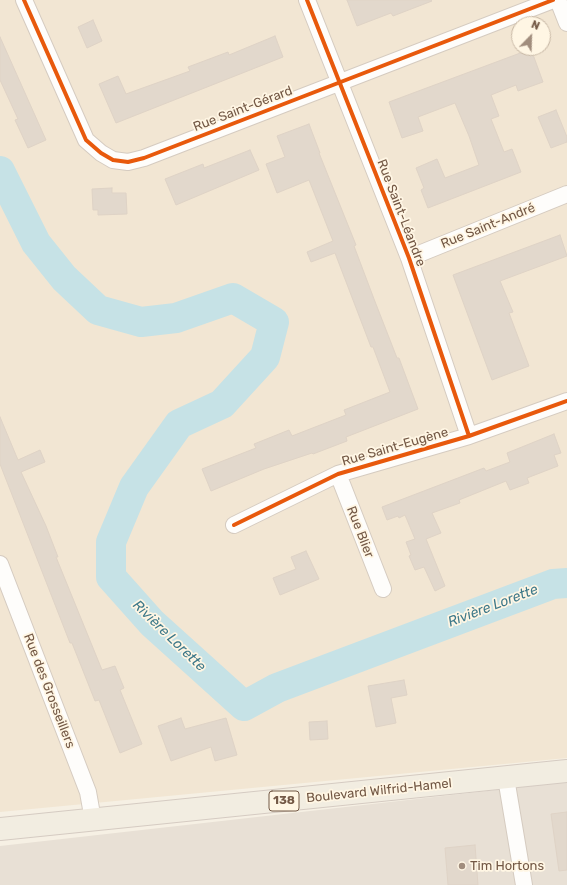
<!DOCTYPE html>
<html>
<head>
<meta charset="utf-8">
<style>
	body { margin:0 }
	#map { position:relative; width:567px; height:885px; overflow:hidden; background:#f6f0e4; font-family:Rubik,sans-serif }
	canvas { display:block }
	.north { position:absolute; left:511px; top:16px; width:40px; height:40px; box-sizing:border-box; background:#fff6e4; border:1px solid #c7b7a4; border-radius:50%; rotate:23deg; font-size:11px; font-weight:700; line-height:16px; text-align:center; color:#735845 }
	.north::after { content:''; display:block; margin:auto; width:14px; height:18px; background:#a18d7d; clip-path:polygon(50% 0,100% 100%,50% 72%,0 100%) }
</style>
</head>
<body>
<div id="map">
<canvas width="567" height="885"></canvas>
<div class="north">N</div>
</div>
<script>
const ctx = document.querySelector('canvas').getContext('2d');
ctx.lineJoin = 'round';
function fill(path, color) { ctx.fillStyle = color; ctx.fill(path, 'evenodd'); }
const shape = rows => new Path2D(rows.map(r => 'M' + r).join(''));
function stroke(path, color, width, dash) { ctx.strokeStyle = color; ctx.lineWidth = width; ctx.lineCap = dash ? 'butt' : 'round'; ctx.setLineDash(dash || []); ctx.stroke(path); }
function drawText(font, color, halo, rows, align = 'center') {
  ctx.font = font + ' Rubik,sans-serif'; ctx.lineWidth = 3.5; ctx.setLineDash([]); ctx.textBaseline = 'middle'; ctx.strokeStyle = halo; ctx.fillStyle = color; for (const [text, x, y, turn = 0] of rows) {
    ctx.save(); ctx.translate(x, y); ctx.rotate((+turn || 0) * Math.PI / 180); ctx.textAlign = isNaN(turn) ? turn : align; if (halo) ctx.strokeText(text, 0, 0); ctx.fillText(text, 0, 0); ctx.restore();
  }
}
const residential = shape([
	[0,0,567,0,567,758,0,812],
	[519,24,543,24,543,48,519,48]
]);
const industrial = shape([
	[567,782,567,885,0,885,0,846]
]);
const river = shape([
	[0,171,36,243,64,278,98,310,141,322,176,318,233,298,274,322,265,357,222,404,179,424,134,487,111,542,111,577,152,623,244,706,277,688,553,584,567,583]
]);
const building = shape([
	[347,0,431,0,432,1,393,16,391,13,357,26,347,0],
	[93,20,102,41,87,48,78,27,93,20],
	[275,36,283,57,116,123,99,84,118,76,126,94,190,71,188,67,228,52,229,55,275,36],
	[0,37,46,140,28,148,15,120,18,119,0,80,0,37],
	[531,49,543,82,518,91,516,85,491,95,499,116,491,119,504,152,512,149,521,172,428,208,421,190,424,188,416,168,437,159,445,178,479,165,469,136,455,103,418,117,423,131,402,138,389,102,531,49],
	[556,110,567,137,567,142,551,148,538,117,556,110],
	[309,124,320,153,319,153,356,245,354,246,374,299,397,358,399,358,418,409,346,437,347,441,313,454,312,453,264,469,211,491,202,469,256,448,254,444,289,430,292,436,346,415,344,410,390,392,373,347,371,347,335,253,311,262,307,252,333,241,309,180,277,193,266,164,285,157,277,136,309,124],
	[250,150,259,170,176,205,165,179,203,164,204,168,250,150],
	[112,188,112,193,126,193,127,214,98,215,98,210,93,210,92,189,112,188],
	[560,235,567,256,500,281,513,312,509,313,529,366,492,380,453,275,560,235],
	[0,417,18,460,40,450,45,462,21,472,46,526,58,557,56,557,102,670,115,666,124,688,120,690,142,744,120,753,99,700,95,701,72,643,70,643,0,464,0,417],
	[554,434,561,453,554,455,558,466,527,478,529,483,510,490,506,481,459,500,460,503,432,513,441,533,426,539,445,586,435,591,424,567,415,570,409,556,411,555,406,542,415,539,405,515,399,518,398,516,387,520,382,507,484,468,486,471,510,462,507,453,554,434],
	[306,551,319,579,280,595,273,578,296,569,291,557,306,551],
	[404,680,407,695,391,698,396,723,376,727,368,686,404,680],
	[181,718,185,729,226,718,237,755,215,761,211,747,171,761,158,726,181,718],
	[327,721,328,739,310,740,309,722,327,721],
	[567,812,567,870,559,871,551,814,567,812],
	[475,845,478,885,448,885,445,848,475,845]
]);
const minor = shape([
	[24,0,86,140,101,153,113,160,128,162,144,158,553,0],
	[307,0,409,258,469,436],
	[558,0,567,23],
	[409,258,567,194],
	[338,474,383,589],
	[234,525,338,474,469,436,567,401],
	[0,564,88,792,93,820],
	[506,778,524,885]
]);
const primary = shape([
	[0,829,567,771]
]);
const cycleway = shape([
	[24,0,86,140,101,153,113,160,128,162,144,158,553,0],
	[307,0,409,258,469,436],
	[234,525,338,474,469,436,567,401]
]);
const markers = [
	[462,866,4,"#a18d7d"]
];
const shields = [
	[284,801,30]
];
const shieldNames = [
	["138",284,801]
];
const streetNames = [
	["Rue Saint-Gérard",243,109,-21],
	["Rue Saint-Léandre",401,213,69],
	["Rue Saint-André",488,226,-22],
	["Rue Saint-Eugène",395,447,-16],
	["Rue Blier",360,532,69],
	["Rue des Grosseillers",49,691,69],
	["Boulevard Wilfrid-Hamel",379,791,-6]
];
const poiNames = [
	["Tim Hortons",470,866]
];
const waterNames = [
	["Rivière Lorette",493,606,-21],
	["Rivière Lorette",169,636,44]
];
fill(residential, '#f2e6d3');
fill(industrial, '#e8e0d5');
stroke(river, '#c6e2e6', 30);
fill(building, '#e2d8cc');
stroke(building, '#dfd3c6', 1);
stroke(minor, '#d5cbc0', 18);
stroke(primary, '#d5cbc2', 24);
stroke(minor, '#fefdfb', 16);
stroke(primary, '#f2ede1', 22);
stroke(cycleway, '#e8590c', 4);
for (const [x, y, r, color] of markers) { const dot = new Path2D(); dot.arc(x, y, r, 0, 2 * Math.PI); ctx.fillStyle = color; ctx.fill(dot); stroke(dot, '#fff6e4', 1.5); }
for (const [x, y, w] of shields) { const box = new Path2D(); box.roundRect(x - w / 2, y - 10, w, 20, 3); ctx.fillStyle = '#fff6e4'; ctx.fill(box); stroke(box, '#735845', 1); }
drawText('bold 12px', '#735845', null, shieldNames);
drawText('13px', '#735845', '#fff6e4', streetNames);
drawText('13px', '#735845', '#fff6e4', poiNames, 'left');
drawText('italic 14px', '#3d7889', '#fff6e4', waterNames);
</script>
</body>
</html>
